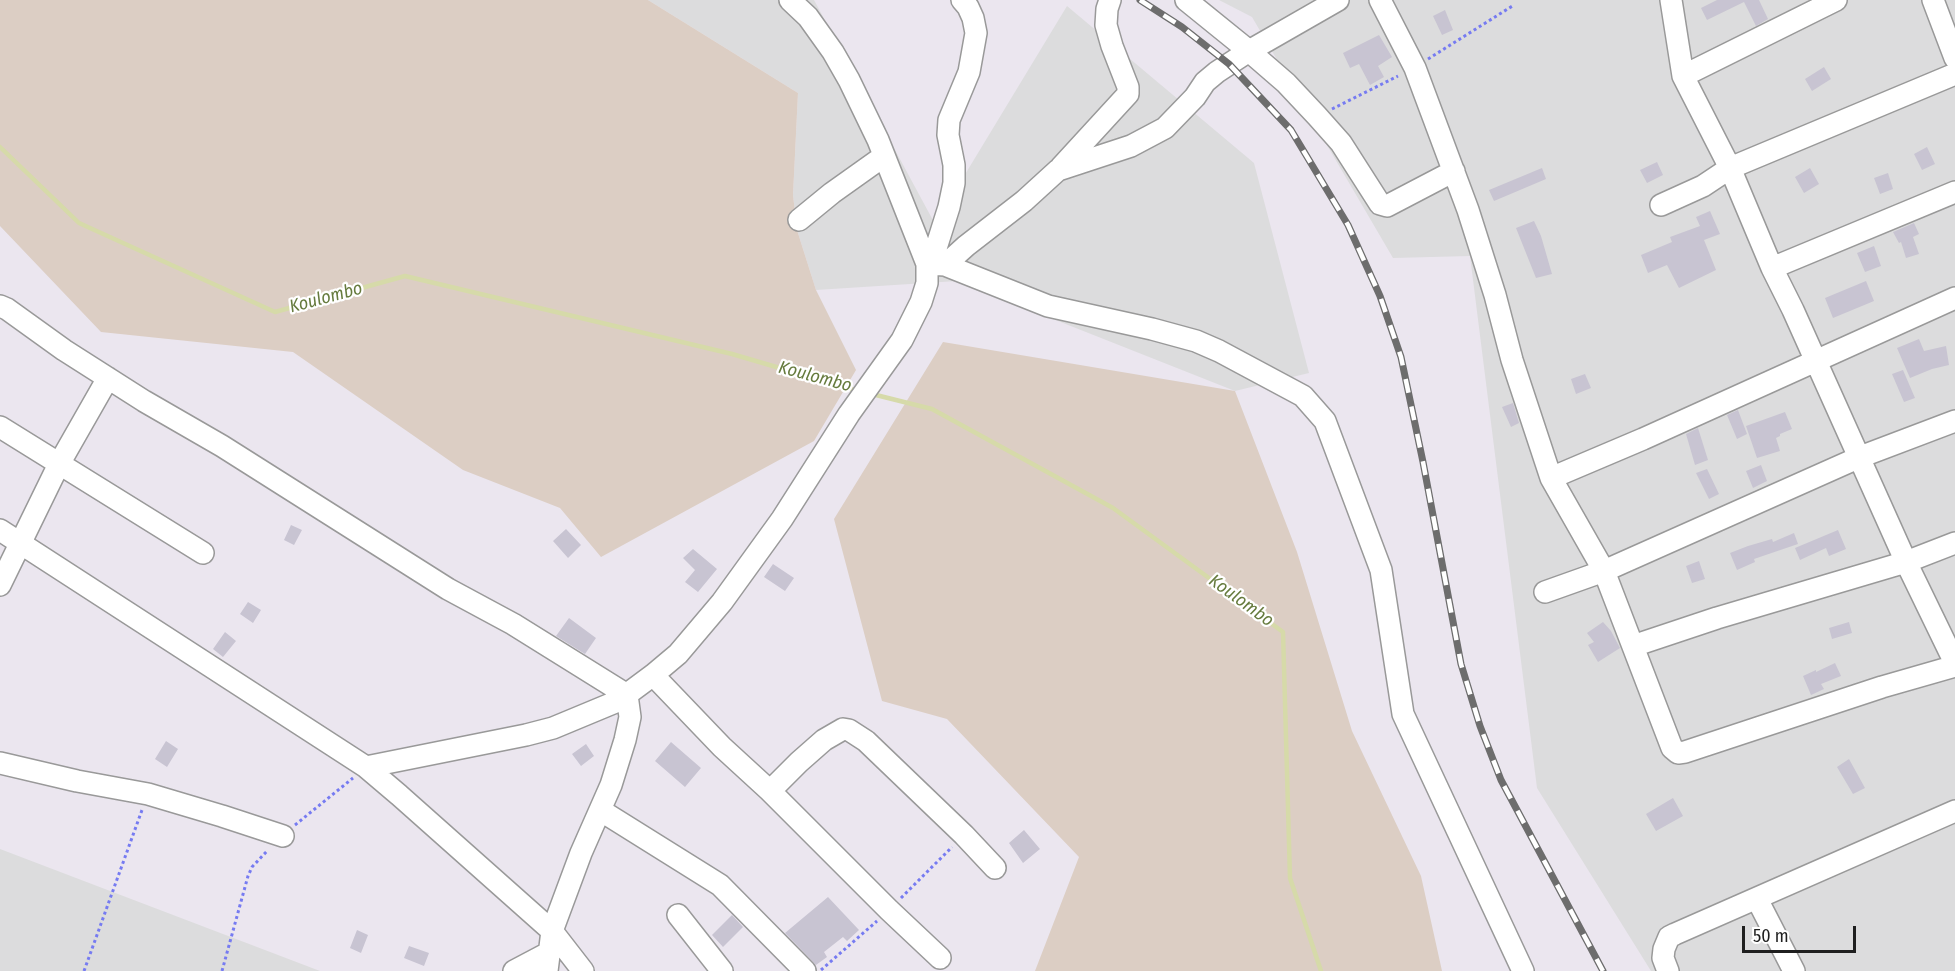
<!DOCTYPE html>
<html>
<head>
<meta charset="utf-8">
<style>
	body { margin:0 }
	#map { position:relative; width:1955px; height:971px; overflow:hidden; background:#ebe6ef; font-family:"Fira Sans Condensed",sans-serif }
	canvas { display:block }
	.scale { position:absolute; left:1742px; top:926px; width:114px; height:27px; box-sizing:border-box; border:3px solid #1f1f1f; border-top:0; padding-left:8px; font-size:18px; line-height:21px; white-space:nowrap; color:#1f1f1f; -webkit-text-stroke:4px #fff; paint-order:stroke }
</style>
</head>
<body>
<div id="map">
<canvas width="1955" height="971"></canvas>
<div class="scale">50 m</div>
</div>
<script>
const ctx = document.querySelector('canvas').getContext('2d');
ctx.lineJoin = 'round';
function fill(path, color) { ctx.fillStyle = color; ctx.fill(path, 'evenodd'); }
const shape = rows => new Path2D(rows.map(r => 'M' + r).join(''));
function stroke(path, color, width, dash) { ctx.strokeStyle = color; ctx.lineWidth = width; ctx.lineCap = dash ? 'butt' : 'round'; ctx.setLineDash(dash || []); ctx.stroke(path); }
function drawText(font, color, halo, rows, align = 'center') {
  ctx.font = font + ' "Fira Sans Condensed",sans-serif'; ctx.lineWidth = 4.5; ctx.setLineDash([]); ctx.textBaseline = 'middle'; ctx.strokeStyle = halo; ctx.fillStyle = color; for (const [text, x, y, turn = 0] of rows) {
    ctx.save(); ctx.translate(x, y); ctx.rotate((+turn || 0) * Math.PI / 180); ctx.textAlign = isNaN(turn) ? turn : align; if (halo) ctx.strokeText(text, 0, 0); ctx.fillText(text, 0, 0); ctx.restore();
  }
}
const residential = shape([
	[648,0,814,0,935,224,1067,6,1254,163,1309,373,1235,391,957,281,816,290,797,230,793,195,798,93],
	[1219,0,1955,0,1955,971,1651,971,1537,788,1470,256,1393,258,1252,17],
	[0,849,320,971,0,971]
]);
const wetland = shape([
	[0,0,648,0,798,93,793,195,797,230,816,290,856,370,814,441,601,557,560,508,463,470,293,352,101,332,0,226],
	[943,342,1235,391,1297,552,1352,731,1421,876,1442,971,1035,971,1079,857,947,719,882,701,834,519]
]);
const stream = shape([
	[0,147,79,223,275,312,405,276,732,354,858,391],
	[872,394,932,409,1113,508,1283,632,1290,878,1321,971]
]);
const building = shape([
	[1717,0,1759,0,1768,19,1756,26,1744,2,1707,20,1701,8],
	[1445,10,1453,30,1442,35,1433,16],
	[1379,35,1392,57,1378,66,1384,77,1370,85,1359,64,1350,68,1343,53],
	[1824,67,1831,79,1812,91,1805,79],
	[1927,147,1935,164,1922,170,1914,154],
	[1657,162,1663,175,1647,183,1640,170],
	[1542,168,1546,179,1494,201,1489,190],
	[1810,168,1819,184,1804,193,1795,177],
	[1888,173,1893,189,1880,194,1874,178],
	[1710,211,1720,234,1704,240,1716,270,1679,288,1667,265,1648,273,1641,255,1672,242,1670,237,1700,226,1696,217],
	[1534,221,1541,236,1552,274,1536,278,1516,228],
	[1914,223,1919,234,1913,237,1919,254,1906,258,1901,242,1899,243,1893,232],
	[1874,246,1881,266,1865,272,1857,253],
	[1866,281,1874,301,1833,318,1825,298],
	[1919,339,1924,351,1946,346,1949,365,1932,369,1910,378,1897,348],
	[1903,370,1915,398,1904,402,1892,374],
	[1585,374,1591,388,1576,394,1571,379],
	[1513,403,1519,423,1511,427,1502,407],
	[1738,410,1747,434,1737,439,1727,415],
	[1785,412,1792,429,1780,434,1780,436,1776,438,1780,451,1757,458,1746,426],
	[1698,428,1708,460,1695,465,1686,434],
	[1761,465,1767,481,1753,488,1746,471],
	[1707,469,1719,494,1709,499,1696,473],
	[291,525,302,530,294,545,284,540],
	[566,529,581,545,568,558,553,541],
	[1838,530,1846,549,1829,556,1826,548,1800,560,1795,548],
	[1794,533,1798,544,1754,559,1755,562,1737,570,1730,553,1748,546,1772,539,1773,542],
	[693,549,717,569,698,592,685,582,695,570,683,558],
	[1699,561,1705,579,1692,583,1686,566],
	[773,564,794,578,785,591,764,577],
	[248,602,261,610,253,623,240,614],
	[569,618,596,638,585,654,556,636],
	[1603,622,1611,631,1620,648,1598,662,1588,645,1594,642,1587,633],
	[1849,622,1852,633,1832,639,1829,628],
	[225,632,236,641,223,657,213,649],
	[1835,663,1841,676,1821,684,1824,689,1811,695,1803,676,1816,670,1816,672],
	[166,741,178,749,167,767,155,759],
	[671,742,701,768,685,787,655,761],
	[586,744,594,756,581,766,572,754],
	[1849,759,1865,788,1853,794,1837,767],
	[1673,798,1683,816,1656,831,1646,814],
	[1024,830,1040,849,1023,863,1009,843],
	[828,897,859,930,847,941,843,937,824,952,827,957,816,965,785,933],
	[732,915,743,927,723,947,712,935],
	[357,930,368,935,361,953,350,948],
	[409,946,429,953,424,966,404,958]
]);
const path = shape([
	[1428,59,1514,5],
	[1332,109,1398,76],
	[295,825,353,778],
	[901,898,952,847],
	[821,970,877,921],
	[84,971,142,810],
	[222,971,248,876,252,867,268,850]
]);
const minor = shape([
	[1186,0,1249,51,1286,83,1317,116,1341,143,1380,204,1387,206,1454,171],
	[1380,0,1415,68,1468,210,1495,295,1512,360,1551,478,1604,571,1672,748,1678,753,1685,752,1882,687,1955,666],
	[1671,0,1683,76,1730,168,1772,268,1793,310,1906,562,1955,663],
	[1933,0,1955,58],
	[1683,76,1836,0],
	[1061,167,1128,94,1128,87,1112,46,1106,25,1107,9,1110,0],
	[1661,205,1703,186,1730,168,1955,74],
	[799,220,832,193,884,156],
	[927,264,945,265,1048,306,1152,329,1196,341,1219,351,1303,396,1325,421,1381,570,1403,714,1523,971],
	[931,264,949,207,954,183,954,165,948,135,949,120,969,72,976,33,973,18,968,7,962,0],
	[945,265,966,246,1024,201,1058,170,1131,146,1165,128,1195,97,1205,82,1217,72,1249,51,1338,0],
	[1772,268,1955,192],
	[0,306,7,309,64,350,144,401,222,446,448,589,513,624,627,695,630,717,625,740,611,785,581,853,552,931,547,971],
	[0,427,203,553],
	[1551,478,1643,439,1955,298],
	[0,530,366,767,399,795,552,931,583,971],
	[0,585,59,464,108,378],
	[1545,592,1604,571,1860,457,1955,421],
	[1633,646,1717,618,1906,562,1955,543],
	[653,675,722,747,770,791,889,910,940,958],
	[0,763,77,781,148,794,222,816,283,836],
	[366,767,526,735,553,728,618,701,653,675,678,654,722,602,782,519,849,414,902,340,921,302,927,283,927,264,878,140,849,80,833,52,808,17,790,0],
	[770,791,799,762,824,740,843,729,849,730,866,741,964,835,995,868],
	[600,810,720,885,805,971],
	[1757,899,1794,971],
	[678,915,722,971],
	[514,971,550,952],
	[1668,971,1663,958,1664,949,1669,937,1675,934,1955,811]
]);
const rail = shape([
	[1140,0,1182,27,1229,64,1291,130,1348,225,1380,296,1401,357,1423,462,1461,664,1480,726,1501,780,1603,971]
]);
const waterNames = [
	["Koulombo",326,298,-15],
	["Koulombo",815,377,15],
	["Koulombo",1241,601,36]
];
fill(residential, '#dcdcdd');
fill(wetland, '#dccec4');
stroke(stream, '#d6daa9', 4.5);
fill(building, '#c8c4d2');
stroke(minor, '#999', 24);
stroke(path, '#767bf1', 3, [3, 3]);
stroke(minor, '#fff', 21);
stroke(rail, '#6d6d6d', 7);
stroke(rail, '#fff', 4.5, [14]);
drawText('italic 18px', '#667b3e', '#fff', waterNames);
</script>
</body>
</html>
